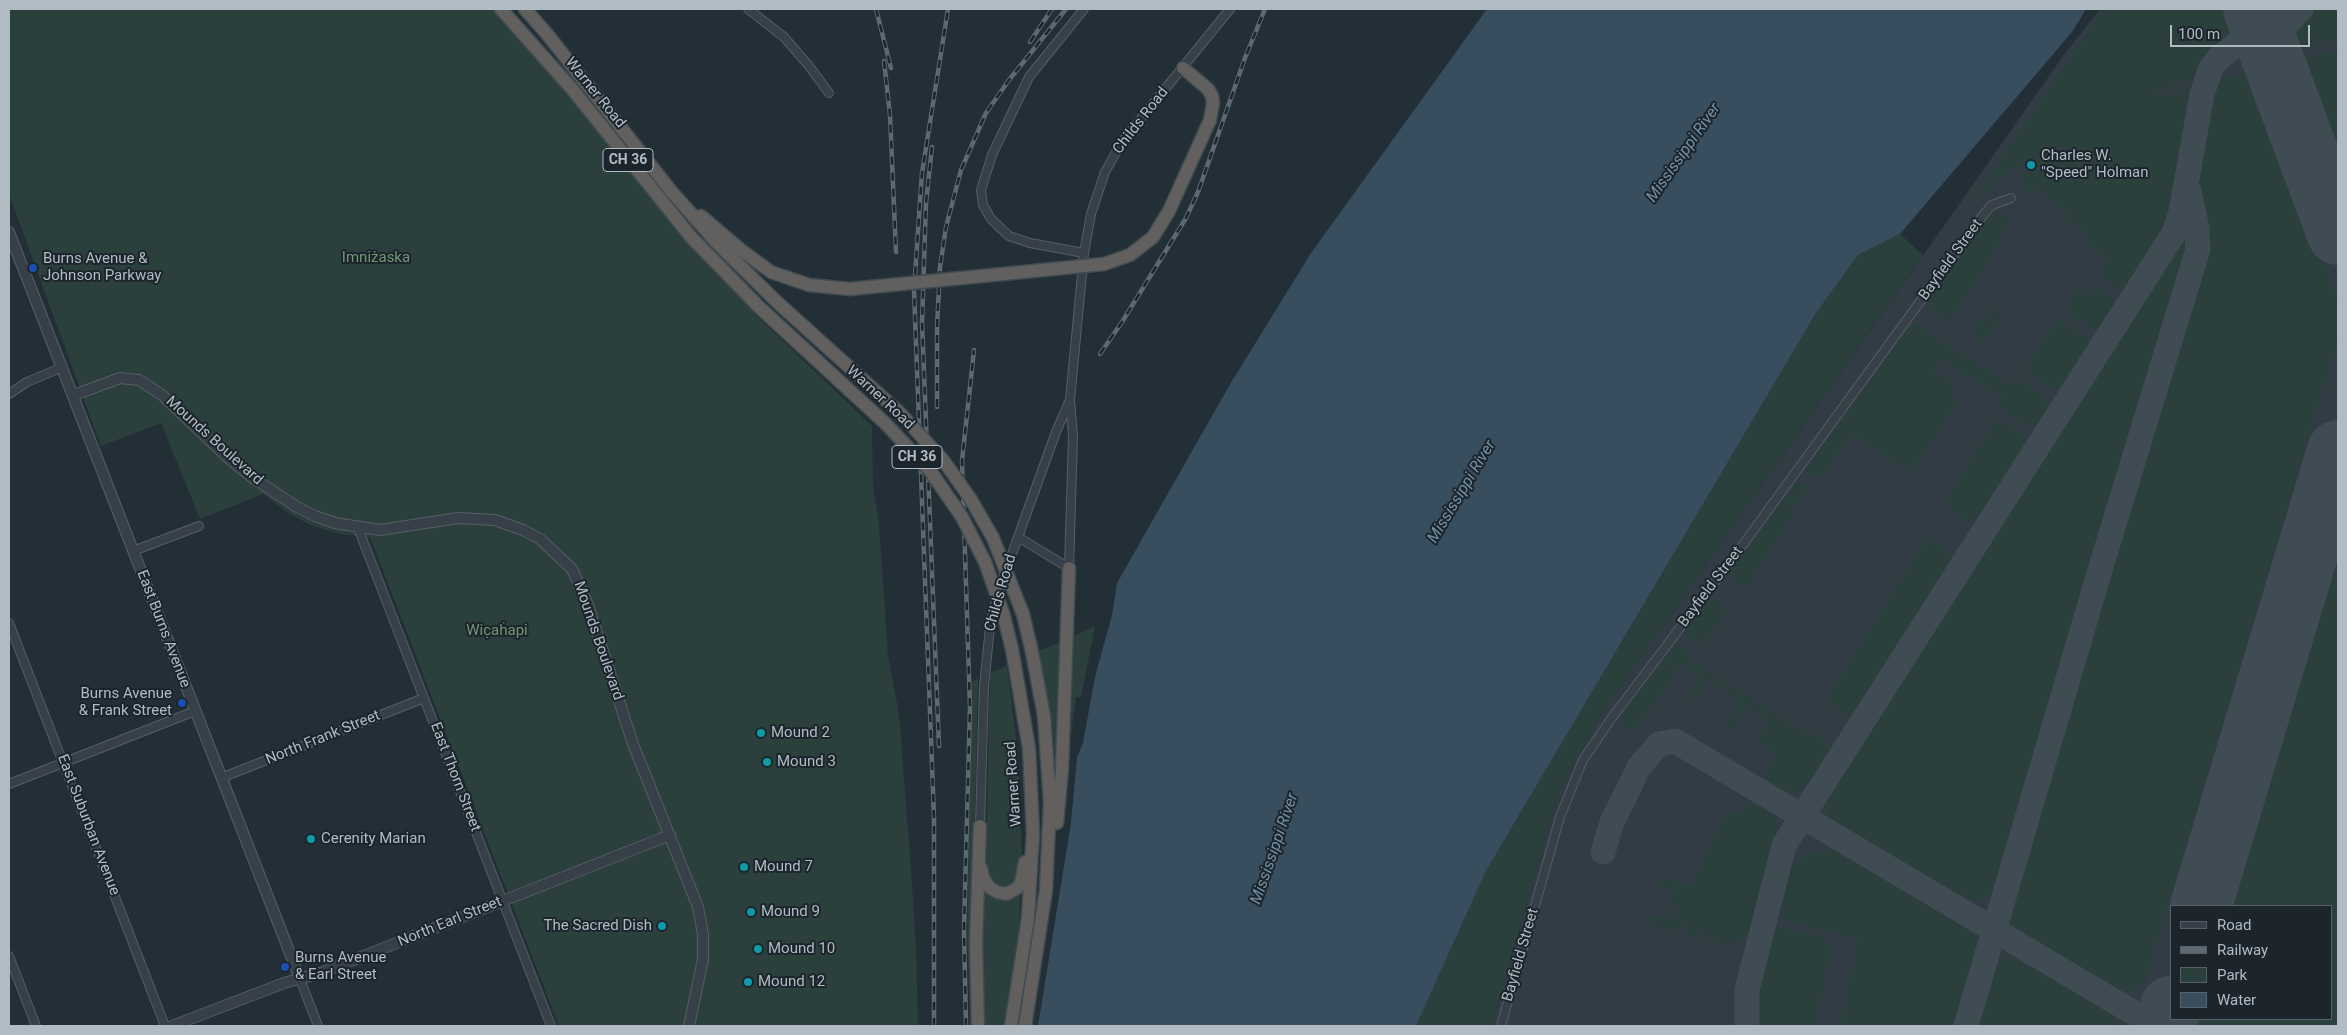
<!DOCTYPE html>
<html>
<head>
<meta charset="utf-8">
<style>
	body { margin:0 }
	#map { position:relative; width:2347px; height:1035px; overflow:hidden; background:#232f37; font-family:Roboto,sans-serif }
	canvas { display:block }
	.frame { position:absolute; inset:0; border:10px solid #b1bbc4; pointer-events:none }
	.legend { position:absolute; left:2170px; top:905px; width:162px; height:115px; box-sizing:border-box; background:#1c252c; border:1px solid #586169; margin:0; padding:6px 9px; list-style:none; font-size:15px; color:#b1bbc4 }
	.legend li { display:flex; align-items:center; gap:10px; height:25px }
	.legend b { width:25px; border:1px solid #586169 }
	.scale { position:absolute; left:2170px; top:25px; width:140px; height:22px; box-sizing:border-box; border:2px solid #b1bbc4; border-top:0; padding-left:6px; font-size:15px; line-height:18px; white-space:nowrap; color:#b1bbc4; -webkit-text-stroke:4px #1c252c; paint-order:stroke }
</style>
</head>
<body>
<div id="map">
<canvas width="2347" height="1035"></canvas>
<div class="frame"></div>
<ul class="legend">
<li><b style="height:6px;background:#374048"></b>Road</li>
<li><b style="height:6px;background:#5d6871"></b>Railway</li>
<li><b style="height:14px;background:#2b3f3c"></b>Park</li>
<li><b style="height:14px;background:#384d5d"></b>Water</li>
</ul>
<div class="scale">100 m</div>
</div>
<script>
const ctx = document.querySelector('canvas').getContext('2d');
ctx.lineJoin = 'round';
function fill(path, color) { ctx.fillStyle = color; ctx.fill(path, 'evenodd'); }
const shape = rows => new Path2D(rows.map(r => 'M' + r).join(''));
function stroke(path, color, width, dash) { ctx.strokeStyle = color; ctx.lineWidth = width; ctx.lineCap = dash ? 'butt' : 'round'; ctx.setLineDash(dash || []); ctx.stroke(path); }
function drawText(font, color, halo, rows, align = 'center') {
  ctx.font = font + ' Roboto,sans-serif'; ctx.lineWidth = 4; ctx.setLineDash([]); ctx.textBaseline = 'middle'; ctx.strokeStyle = halo; ctx.fillStyle = color; for (const [text, x, y, turn = 0] of rows) {
    ctx.save(); ctx.translate(x, y); ctx.rotate((+turn || 0) * Math.PI / 180); ctx.textAlign = isNaN(turn) ? turn : align; if (halo) ctx.strokeText(text, 0, 0); ctx.fillText(text, 0, 0); ctx.restore();
  }
}
const airport = shape([
	[2100,9,2338,9,2338,1026,1492,1026,1558,792,1600,716,2063,56],
	[2171,906,2331,906,2331,1019,2171,1019]
]);
const green = shape([
	[9,9,494,9,542,61,671,224,756,315,872,426,873,487,879,524,888,656,899,714,912,883,916,949,918,1026,559,1026,370,537,340,534,310,525,287,512,263,494,200,519,161,423,101,446,9,194],
	[2104,9,2230,9,2238,31,2209,50,2199,63,2192,79,2156,90,2158,97,2191,88,2168,216,2163,229,2122,292,2099,276,2110,259,2085,242,2090,234,2064,218,2068,211,2035,188,2029,194,2022,184,2024,181,2020,179,2026,169,2033,168,2052,179,2067,181,2076,180,2084,175,2088,164,2084,155,2079,151,2060,146,2052,151,2041,153,1999,178,1981,198,1976,195],
	[2314,9,2338,9,2338,39,2293,52,2292,39,2296,31],
	[2338,48,2338,178,2295,60],
	[2246,72,2255,78,2338,300,2338,339,2145,981,2135,989,2123,992,2018,931,2014,928,2009,915,2207,254,2208,235,2197,178,2215,80],
	[2068,153,2079,155,2085,163,2083,172,2073,178,2046,174,2033,164,2046,155,2052,154,2059,158],
	[1997,213,2013,216,1998,237,2002,240,1951,321,1938,315,1926,303,1990,215],
	[1900,234,1923,255,1600,716,1558,792,1492,1026,1416,1026,1486,871,1816,313,1858,255],
	[2183,238,2186,239,2182,262,1992,894,1983,901,1966,900,1833,820,1826,812,1826,798],
	[2094,285,2116,302,2103,323,2094,329,2069,314,2067,307,2078,288,2087,294],
	[1988,307,2002,315,1984,343,1971,334,1984,315,1988,323,1993,317,1990,314,1988,317,1985,312],
	[2062,321,2086,336,2089,344,2063,386,2052,388,2028,373,2026,368,2054,324],
	[1913,322,1933,332,1932,335,2011,384,2021,380,2041,393,2048,400,2048,410,2038,425,2026,426,2002,410,2000,405,2002,399,2000,396,1940,358,1932,371,1950,381,1955,387,1951,396,1958,402,1911,472,1851,434,1821,478,1817,478,1806,470],
	[1997,418,2021,434,2025,445,1975,524,1952,510,1948,506,1947,499],
	[1799,481,1808,487,1793,508,1796,510,1748,585,1746,584,1744,587,1728,575],
	[1928,537,1947,550,1951,556,1950,564,1851,718,1829,702,1827,698],
	[2338,559,2338,1026,2203,1026,2202,1019,2331,1019,2331,906,2234,906],
	[1710,598,1729,608,1703,645,1684,633],
	[1095,626,1081,697,1076,697,1071,736,1073,636],
	[1062,641,1056,767,1051,714,1039,651],
	[1676,643,1687,652,1688,658,1802,731,1815,733,1825,740,1829,747,1828,755,1809,783,1793,794,1783,792,1768,782,1767,773,1778,754,1757,742,1770,720,1747,706,1734,728,1727,725,1741,701,1707,680,1693,703,1686,699,1701,677,1680,663,1675,669,1678,671,1634,732,1617,722],
	[1007,666,1018,754,1022,856,1021,872,1015,882,1003,887,995,884,989,878,987,871,987,817,990,673],
	[978,679,972,945,974,1026,971,1026,967,936,972,681],
	[1750,801,1756,801,1774,812,1778,816,1779,827,1769,853,1753,923,1745,937,1728,945,1704,938,1705,930,1700,930,1696,936,1684,933,1685,925,1681,924,1677,931,1649,924,1653,913,1676,920,1679,907,1671,905,1676,892,1657,886,1661,876,1691,886,1725,815,1730,812,1739,815],
	[1830,849,1840,851,1970,929,1975,938,1976,949,1953,1026,1840,1026,1859,940,1783,919,1778,912,1786,878,1792,867,1809,853],
	[983,889,998,900,1009,900,1017,896,1020,897,1019,942,1005,1026,983,1026],
	[1779,927,1824,937,1830,945,1831,952,1815,1026,1758,1026,1757,1009,1759,981,1773,933],
	[2012,957,2020,957,2108,1010,2120,1026,1975,1026,1993,967,2001,961]
]);
const water = shape([
	[1487,9,2086,9,2072,32,1900,234,1858,255,1816,313,1486,871,1416,1026,1038,1026,1071,823,1077,757,1083,743,1095,677,1112,615,1117,583,1229,386,1311,253]
]);
const taxiway = shape([
	[1603,852,1612,822,1639,767,1659,744,1675,741,2156,1026],
	[1747,1026,1747,990,1784,845,2174,233,2181,212,2202,94,2211,68,2218,59,2234,46,2284,27,2301,9],
	[1966,1026,2100,570,2198,249,2197,229,2189,191]
]);
const runway = shape([
	[2254,9,2338,234],
	[2201,906,2338,451],
	[2165,1026,2171,1007]
]);
const minor = shape([
	[748,9,784,37,809,66,829,93],
	[1084,253,1030,243,1009,236,991,219,983,205,981,190,992,155,1029,77,1084,9],
	[9,394,27,382,63,367],
	[358,528,551,1026],
	[1018,537,1069,568,1073,436,1070,400,1084,253,1091,214,1105,172,1122,142,1230,9],
	[133,551,199,526],
	[9,623,165,1026],
	[221,778,424,698],
	[9,784,195,711],
	[980,826,984,686,990,627,996,600,1018,537,1056,432,1069,402],
	[9,956,36,1026],
	[300,979,318,1026],
	[1501,1026,1560,817,1583,760,1611,719,1739,550,1984,214,1992,205,2011,198]
]);
const tertiary = shape([
	[9,232,300,979],
	[74,395,120,378,139,380,162,395,227,457,253,478,297,507,315,516,335,523,380,530,458,518,495,520,523,530,540,539,572,569,588,605,633,744,698,907,703,934,703,959,689,1026],
	[172,1026,284,983,323,972,670,835]
]);
const trunk = shape([
	[501,9,572,89,691,237,759,307],
	[525,9,547,34,671,191,719,245,777,302],
	[701,216,741,250,771,272],
	[1104,264,1130,255,1153,237,1169,211,1210,120,1213,103,1212,96,1208,89,1183,68],
	[1023,614,1032,652,1044,716,1050,802,1046,890,1025,1026],
	[1057,823,1062,769,1069,568],
	[981,868,983,878,989,887,997,892,1006,894,1016,889,1021,883,1025,862],
	[978,1026,976,942,980,826],
	[1011,1026,1028,918,1033,833,1029,748,1012,649]
]);
const rail = shape([
	[876,9,891,68],
	[1030,42,1052,9],
	[884,61,890,115,896,252],
	[932,147,926,203,922,323,939,746],
	[1100,354,1122,322,1186,218,1198,192,1245,58,1265,9],
	[937,407,937,327,940,267,946,227,961,170,986,113,1009,80,1066,9],
	[934,1026,934,818,914,290,922,173,948,9],
	[966,1026,964,930,970,707,962,461,974,350]
]);
const trunkBridge = shape([
	[771,272,809,285,850,289,1104,264],
	[777,302,900,413,943,460,970,498,993,538,1023,614],
	[759,307,886,424,931,472,962,517,985,562,1003,613,1012,649]
]);
const markers = [
	[2031,165,5,"#0f9aa8"],
	[33,268,5,"#1a4fb4"],
	[182,703,5,"#1a4fb4"],
	[761,733,5,"#0f9aa8"],
	[767,762,5,"#0f9aa8"],
	[311,839,5,"#0f9aa8"],
	[744,867,5,"#0f9aa8"],
	[751,912,5,"#0f9aa8"],
	[662,926,5,"#0f9aa8"],
	[758,949,5,"#0f9aa8"],
	[285,967,5,"#1a4fb4"],
	[748,982,5,"#0f9aa8"]
];
const shields = [
	[628,160,50],
	[917,457,50]
];
const shieldNames = [
	["CH 36",628,160],
	["CH 36",917,457]
];
const streetNames = [
	["Warner Road",595,93,51],
	["Childs Road",1141,121,-52],
	["Bayfield Street",1951,260,-54],
	["Warner Road",880,398,43],
	["Mounds Boulevard",214,441,42],
	["Bayfield Street",1711,587,-53],
	["Childs Road",1001,593,-74],
	["East Burns Avenue",163,629,69],
	["Mounds Boulevard",598,641,71],
	["North Frank Street",323,738,-22],
	["East Thorn Street",455,777,69],
	["Warner Road",1014,784,-94],
	["East Suburban Avenue",88,825,69],
	["North Earl Street",450,922,-22],
	["Bayfield Street",1521,955,-74]
];
const poiNames = [
	["Charles W.",2041,156],
	["\"Speed\" Holman",2041,173],
	["Burns Avenue &",43,259],
	["Johnson Parkway",43,276],
	["Burns Avenue",172,694,"right"],
	["& Frank Street",172,711,"right"],
	["Mound 2",771,733],
	["Mound 3",777,762],
	["Cerenity Marian",321,839],
	["Mound 7",754,867],
	["Mound 9",761,912],
	["The Sacred Dish",652,926,"right"],
	["Mound 10",768,949],
	["Burns Avenue",295,958],
	["& Earl Street",295,975],
	["Mound 12",758,982]
];
const parkNames = [
	["Imniżaska",376,258],
	["Wic̣aḣapi",497,631]
];
const waterNames = [
	["Mississippi River",1684,153,-55],
	["Mississippi River",1462,492,-59],
	["Mississippi River",1275,849,-71]
];
fill(airport, '#313c44');
fill(green, '#2b3f3c');
fill(water, '#384d5d');
stroke(taxiway, '#404c54', 25);
stroke(runway, '#404c54', 62);
stroke(minor, '#545e65', 10);
stroke(tertiary, '#545e65', 12);
stroke(trunk, '#414b52', 15);
stroke(minor, '#374048', 8);
stroke(tertiary, '#374048', 10);
stroke(trunk, '#61605e', 12);
stroke(rail, '#5d6871', 4.5);
stroke(rail, '#1c252c', 2.5, [8]);
stroke(trunkBridge, '#414b52', 15, []);
stroke(trunkBridge, '#61605e', 12);
for (const [x, y, r, color] of markers) { const dot = new Path2D(); dot.arc(x, y, r, 0, 2 * Math.PI); ctx.fillStyle = color; ctx.fill(dot); stroke(dot, '#1c252c', 2); }
for (const [x, y, w] of shields) { const box = new Path2D(); box.roundRect(x - w / 2, y - 11.5, w, 23, 4); ctx.fillStyle = '#1c252c'; ctx.fill(box); stroke(box, '#b1bbc4', 1); }
drawText('bold 14px', '#b1bbc4', null, shieldNames);
drawText('15px', '#b1bbc4', '#1c252c', streetNames);
drawText('15px', '#b1bbc4', '#1c252c', poiNames, 'left');
drawText('15px', '#729775', '#1c252c', parkNames);
drawText('italic 16px', '#7490a5', '#1c252c', waterNames);
</script>
</body>
</html>
